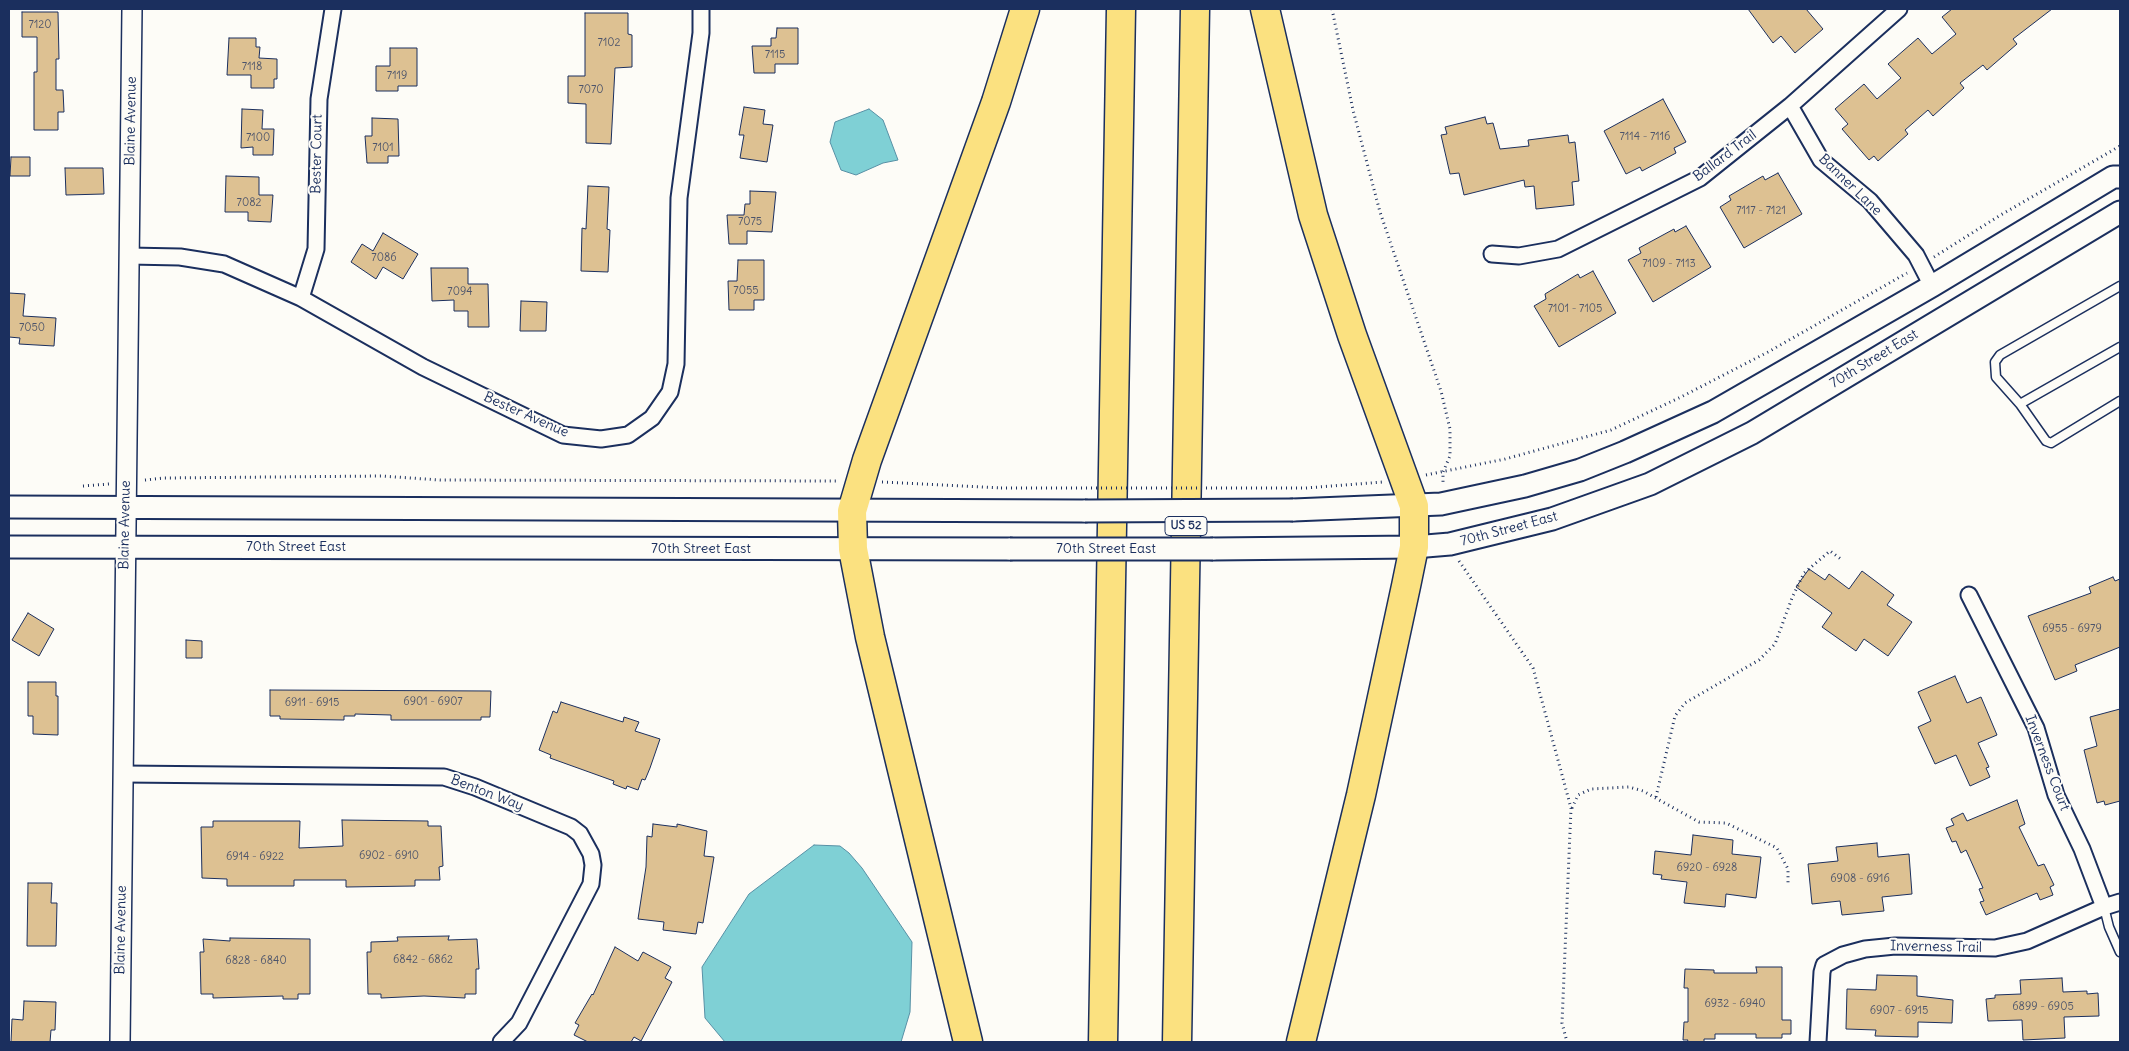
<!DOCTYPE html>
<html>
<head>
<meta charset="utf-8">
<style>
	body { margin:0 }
	#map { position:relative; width:2129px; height:1051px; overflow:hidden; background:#fdfcf7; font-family:Delius,sans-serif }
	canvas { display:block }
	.frame { position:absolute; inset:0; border:10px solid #1b2f5e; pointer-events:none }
</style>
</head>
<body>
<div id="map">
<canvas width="2129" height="1051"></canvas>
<div class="frame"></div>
</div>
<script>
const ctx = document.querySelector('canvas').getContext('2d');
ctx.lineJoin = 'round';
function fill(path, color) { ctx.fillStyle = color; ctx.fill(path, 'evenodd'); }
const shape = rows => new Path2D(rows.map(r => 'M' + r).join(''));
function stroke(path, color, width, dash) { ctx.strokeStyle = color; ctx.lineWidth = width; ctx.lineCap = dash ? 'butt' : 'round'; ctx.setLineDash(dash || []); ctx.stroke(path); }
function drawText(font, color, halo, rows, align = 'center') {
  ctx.font = font + ' Delius,sans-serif'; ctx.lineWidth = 4; ctx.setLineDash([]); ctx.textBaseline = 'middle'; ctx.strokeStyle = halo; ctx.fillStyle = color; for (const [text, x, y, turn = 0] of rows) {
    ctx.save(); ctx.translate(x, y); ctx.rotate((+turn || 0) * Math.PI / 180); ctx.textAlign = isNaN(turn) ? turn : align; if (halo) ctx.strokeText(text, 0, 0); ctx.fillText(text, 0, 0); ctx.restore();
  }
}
const water = shape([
	[869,109,883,120,898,160,883,163,856,175,841,170,830,142,835,122,869,109],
	[814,845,840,846,849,853,862,868,912,942,910,1012,901,1042,725,1042,705,1018,702,967,749,894,814,845]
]);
const building = shape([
	[1748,9,1806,9,1823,29,1795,53,1781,36,1773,43,1748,9],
	[1952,9,2052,9,2013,39,2017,44,1987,70,1983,65,1960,83,1964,88,1933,116,1928,110,1905,130,1908,134,1878,161,1874,156,1869,160,1842,129,1848,124,1835,109,1864,84,1877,99,1901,78,1888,64,1918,38,1932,54,1956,34,1942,17,1952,9],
	[22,12,58,12,59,59,56,59,56,90,63,90,64,112,58,112,58,130,34,130,34,72,37,72,37,37,22,37,22,12],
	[585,13,628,13,628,34,632,35,632,67,615,68,611,144,586,143,586,104,568,103,568,76,585,76,585,13],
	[777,28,798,28,798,64,775,64,775,73,754,73,752,46,771,46,771,38,776,38,777,28],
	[229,38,256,38,256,47,260,47,259,58,277,59,277,79,274,79,274,88,251,88,251,75,227,75,229,38],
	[390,48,417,48,417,86,398,86,398,91,376,91,376,66,390,66,390,48],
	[1663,99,1686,142,1674,148,1676,153,1642,171,1640,167,1626,174,1604,131,1663,99],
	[744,107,765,110,763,124,773,125,767,162,740,158,744,135,739,135,744,107],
	[242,109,263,110,262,129,274,129,273,155,253,155,253,147,241,148,242,109],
	[1485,117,1487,124,1493,123,1500,149,1529,146,1528,140,1568,135,1569,143,1575,142,1579,181,1572,182,1574,205,1536,209,1534,186,1525,187,1524,180,1464,195,1459,173,1450,174,1441,135,1447,134,1445,127,1485,117],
	[372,118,398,119,399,156,388,156,388,163,367,163,365,136,372,136,372,118],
	[11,157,30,157,30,176,10,176,11,157],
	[65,168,103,168,104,194,66,195,65,168],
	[1778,173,1802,214,1744,248,1720,207,1731,200,1729,196,1763,176,1765,180,1778,173],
	[226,176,259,177,259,195,273,195,271,222,248,221,248,212,225,212,226,176],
	[588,186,609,187,607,229,610,230,608,272,581,271,582,228,586,229,588,186],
	[750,191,776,192,772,232,747,231,747,244,729,244,727,215,744,215,745,204,750,204,750,191],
	[1686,226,1711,267,1653,302,1628,260,1641,253,1639,248,1674,229,1675,232,1686,226],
	[383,233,418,254,403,279,383,267,376,279,351,262,362,244,373,251,383,233],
	[738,260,764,260,764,300,754,300,754,310,729,310,728,281,737,281,738,260],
	[431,268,468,268,468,284,488,284,489,327,468,327,468,311,454,311,454,300,432,301,431,268],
	[1593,271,1616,313,1559,347,1534,306,1546,299,1545,294,1578,274,1580,278,1593,271],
	[9,293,25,294,23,316,56,318,54,346,19,344,20,338,9,337,9,293],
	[521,301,547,302,546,331,520,331,521,301],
	[1809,569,1825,580,1829,574,1849,589,1862,571,1894,595,1887,605,1912,622,1888,656,1864,639,1856,651,1822,627,1832,613,1796,587,1809,569],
	[2113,577,2115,581,2120,579,2120,647,2075,665,2077,671,2055,680,2028,616,2091,593,2089,587,2113,577],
	[28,613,54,629,39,656,12,640,28,613],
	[186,640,202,641,202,658,186,658,186,640],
	[1955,676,1967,703,1981,697,1997,735,1978,743,1989,767,1986,768,1990,777,1970,786,1956,755,1935,764,1918,727,1931,721,1918,692,1955,676],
	[28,682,56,682,56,696,58,696,58,735,33,734,33,716,28,716,28,682],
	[270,690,491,691,490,717,481,717,481,720,391,720,391,715,355,714,355,716,344,716,344,720,280,719,280,716,270,716,270,690],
	[561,702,623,722,624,717,639,722,635,731,660,739,650,768,645,780,642,779,638,790,627,786,626,789,613,784,614,781,550,758,551,755,539,750,553,711,557,713,561,702],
	[2120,709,2120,801,2105,805,2104,801,2097,803,2084,750,2097,746,2090,717,2120,709],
	[2017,800,2025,824,2019,827,2038,866,2044,864,2054,885,2050,887,2053,895,2040,900,2037,893,1986,915,1980,902,1984,901,1979,889,1983,888,1966,850,1961,853,1956,841,1952,842,1946,828,1954,825,1951,819,1963,813,1967,821,2017,800],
	[342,820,428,821,428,826,441,826,443,866,439,867,440,880,415,880,415,886,346,887,346,880,294,880,294,886,227,886,227,879,202,878,201,827,213,827,213,821,300,821,299,848,343,846,342,820],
	[653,824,677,827,677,824,707,831,704,856,714,857,703,923,698,922,696,934,663,930,664,922,638,919,646,867,647,836,652,837,653,824],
	[1693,835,1733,840,1732,854,1761,857,1756,898,1726,894,1725,907,1684,903,1687,882,1661,879,1662,875,1653,874,1655,851,1691,855,1693,835],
	[1877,843,1878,857,1909,854,1912,894,1882,897,1884,911,1842,915,1840,901,1812,904,1808,864,1838,861,1836,847,1877,843],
	[28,883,52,883,51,903,57,903,56,946,27,946,28,883],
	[449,936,448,940,477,939,479,969,476,969,476,994,465,994,465,998,424,996,381,998,381,994,368,994,367,952,371,952,371,942,398,941,397,937,449,936],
	[230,938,310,939,310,994,298,994,298,999,283,999,283,996,213,998,213,994,201,994,200,952,204,952,203,939,230,941,230,938],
	[615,947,638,961,643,952,671,967,665,978,672,982,641,1041,634,1037,631,1042,588,1042,574,1035,579,1025,575,1023,592,994,593,995,615,947],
	[1756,967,1782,967,1782,1020,1791,1020,1791,1034,1782,1034,1782,1038,1756,1038,1756,1034,1715,1034,1715,1039,1704,1039,1704,1042,1687,1042,1688,1040,1683,1040,1684,1022,1688,1022,1688,988,1684,988,1685,969,1714,970,1714,973,1757,973,1756,967],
	[1877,975,1917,976,1917,996,1953,1000,1952,1023,1918,1022,1918,1037,1875,1036,1876,1030,1846,1029,1847,989,1876,990,1877,975],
	[2062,978,2063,992,2087,991,2087,994,2098,993,2099,1016,2064,1017,2065,1038,2023,1040,2022,1020,1988,1021,1986,999,1995,998,1995,995,2021,994,2020,980,2062,978],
	[24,1001,56,1002,55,1030,51,1030,50,1042,11,1042,12,1019,23,1020,24,1001]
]);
const path = shape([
	[1332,9,1353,110,1380,212,1441,391,1450,429,1450,456,1443,472,1443,485],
	[1934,257,1999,216,2120,146],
	[1426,475,1505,459,1611,430,1681,397,1768,352,1907,273],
	[145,480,164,478,381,476,440,480,839,481],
	[882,482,1001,488],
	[83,486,109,484],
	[1306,488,1383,482],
	[1459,561,1533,668,1571,808,1562,1023,1567,1042],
	[1656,797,1675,716,1685,703,1759,660,1775,644,1792,598,1804,573,1830,551,1842,560],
	[1572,808,1578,795,1591,789,1629,787,1643,791,1699,822,1726,823,1777,848,1788,869,1788,883]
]);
const service = shape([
	[2120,286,2000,355,1995,362,1996,377,2020,404,2120,347],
	[2020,404,2046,441,2051,443,2120,401],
	[2104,907,2109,927,2120,952]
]);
const minor = shape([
	[1790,106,1821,160,1870,201,1916,255,1932,286],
	[1492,254,1519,256,1558,249,1700,178,1790,106,1899,9],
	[129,256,180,257,224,264,301,298,423,367,563,435,601,439,628,435,652,418,670,392,676,364,679,198,701,33,701,9],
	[301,298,316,249,319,99,333,9],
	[1969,595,2036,728,2056,795,2082,849,2104,907],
	[123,774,444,777,475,787,571,827,580,834,591,854,593,865,591,884,519,1023,501,1042],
	[1818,1042,1822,972,1824,965,1843,955,1865,949,1895,946,1995,948,2027,941,2104,907,2120,902]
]);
const tertiary = shape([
	[120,1042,132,9]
]);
const secondary = shape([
	[9,507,1085,511],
	[1293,510,1441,504,1525,486,1580,470,1625,452,1713,412,1932,286,2113,177,2120,177],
	[9,547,1010,549],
	[1213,549,1414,547,1450,544,1552,519,1650,484,1752,433,2120,212]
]);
const motorway = shape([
	[1265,9,1313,215,1352,335,1414,506,1414,547,1406,586,1361,795,1301,1042],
	[968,1042,870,637,853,549,852,511,867,460,996,102,1025,9],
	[1103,1042,1121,9],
	[1177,1042,1195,9]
]);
const pathBridge = shape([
	[1001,488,1306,488]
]);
const secondaryBridge = shape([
	[1085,511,1293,510],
	[1010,549,1213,549]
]);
const numberNames = [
	["7120",40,25],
	["7102",609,43],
	["7115",775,55],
	["7118",252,67],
	["7119",397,76],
	["7070",591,90],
	["7114 - 7116",1645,137],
	["7100",258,138],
	["7101",383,148],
	["7082",249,203],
	["7117 - 7121",1761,211],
	["7075",750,222],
	["7086",384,258],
	["7109 - 7113",1669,264],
	["7055",746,291],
	["7094",460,292],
	["7101 - 7105",1575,309],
	["7050",32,328],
	["6955 - 6979",2072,629],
	["6901 - 6907",433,702],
	["6911 - 6915",312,703],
	["6902 - 6910",389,856],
	["6914 - 6922",255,857],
	["6920 - 6928",1707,868],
	["6908 - 6916",1860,879],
	["6842 - 6862",423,960],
	["6828 - 6840",256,961],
	["6932 - 6940",1735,1004],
	["6899 - 6905",2043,1007],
	["6907 - 6915",1899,1011]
];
const shields = [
	[1186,526,42]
];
const shieldNames = [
	["US 52",1186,526]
];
const streetNames = [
	["Blaine Avenue",131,121,-89],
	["Bester Court",317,154,-89],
	["Ballard Trail",1725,156,-37],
	["Banner Lane",1850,185,44],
	["70th Street East",1874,359,-31],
	["Bester Avenue",526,415,24],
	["Blaine Avenue",125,525,-89],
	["70th Street East",1509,529,-15],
	["70th Street East",296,547],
	["70th Street East",701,549],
	["70th Street East",1106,549],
	["Inverness Court",2047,763,69],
	["Benton Way",487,793,21],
	["Blaine Avenue",121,930,-89],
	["Inverness Trail",1936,947,1]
];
fill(water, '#7fd0d5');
stroke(water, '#5790a5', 1);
fill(building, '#ddc192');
stroke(building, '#1b2f5e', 1);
stroke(service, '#1b2f5e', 11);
stroke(minor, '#1b2f5e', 19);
stroke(tertiary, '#1b2f5e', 22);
stroke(secondary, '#1b2f5e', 25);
stroke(motorway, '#1b2f5e', 31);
stroke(path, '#1b2f5e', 3, [1, 4]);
stroke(service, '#fdfcf7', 8);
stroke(minor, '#fdfcf7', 15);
stroke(tertiary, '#fdfcf7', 19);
stroke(secondary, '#fdfcf7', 21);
stroke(motorway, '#fbe180', 28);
stroke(secondaryBridge, '#1b2f5e', 25, []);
stroke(pathBridge, '#1b2f5e', 3, [1, 4]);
stroke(secondaryBridge, '#fdfcf7', 21);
drawText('11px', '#4c546b', null, numberNames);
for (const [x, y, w] of shields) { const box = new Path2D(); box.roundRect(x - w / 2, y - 9.5, w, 19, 4); ctx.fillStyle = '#fdfcf7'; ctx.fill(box); stroke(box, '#1b2f5e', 1); }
drawText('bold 12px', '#1b2f5e', null, shieldNames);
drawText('14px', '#1b2f5e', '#fdfcf7', streetNames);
</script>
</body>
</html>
